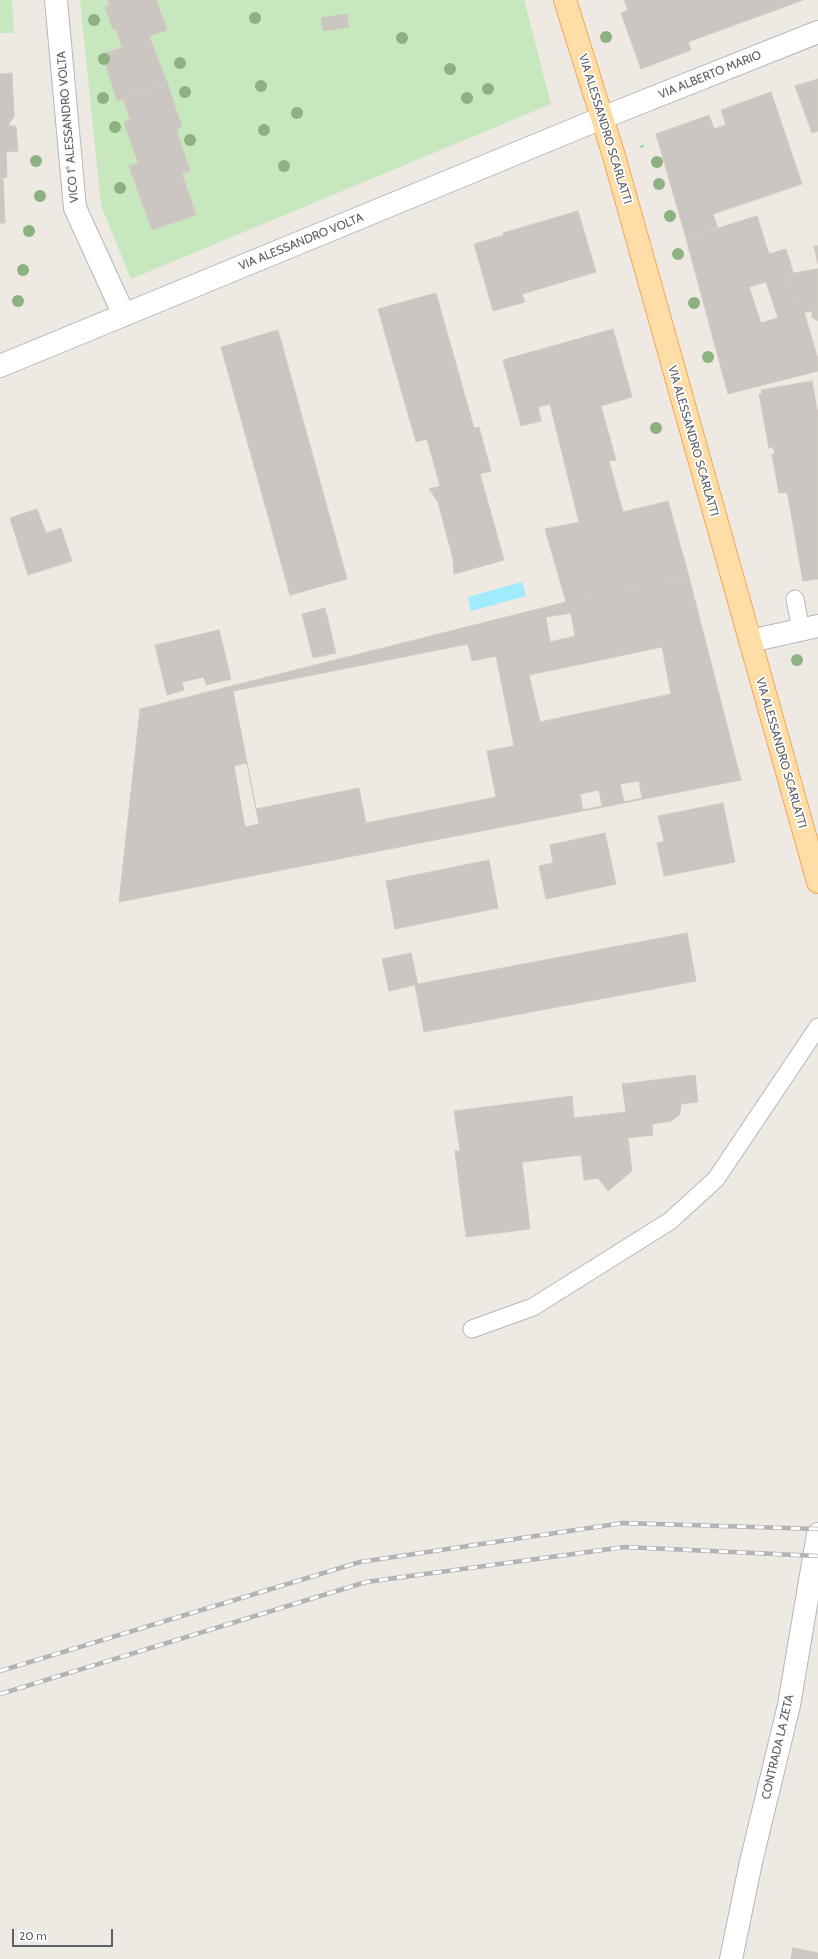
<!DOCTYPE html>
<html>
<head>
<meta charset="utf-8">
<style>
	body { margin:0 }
	#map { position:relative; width:818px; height:1959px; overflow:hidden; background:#eee9e2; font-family:Cabin,sans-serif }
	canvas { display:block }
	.scale { position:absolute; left:12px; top:1929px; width:101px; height:18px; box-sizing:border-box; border:2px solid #5b6164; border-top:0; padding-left:5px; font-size:12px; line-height:14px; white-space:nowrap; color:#5b6164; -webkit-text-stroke:3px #fff; paint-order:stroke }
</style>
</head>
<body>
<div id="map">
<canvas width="818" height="1959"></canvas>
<div class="scale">20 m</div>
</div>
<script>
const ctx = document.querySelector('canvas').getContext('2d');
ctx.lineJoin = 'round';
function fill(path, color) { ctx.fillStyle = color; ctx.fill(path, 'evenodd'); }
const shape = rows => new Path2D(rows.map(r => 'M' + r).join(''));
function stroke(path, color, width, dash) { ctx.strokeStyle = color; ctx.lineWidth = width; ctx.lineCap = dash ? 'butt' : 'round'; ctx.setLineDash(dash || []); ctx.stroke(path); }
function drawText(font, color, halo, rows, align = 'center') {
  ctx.font = font + ' Cabin,sans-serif'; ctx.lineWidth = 3.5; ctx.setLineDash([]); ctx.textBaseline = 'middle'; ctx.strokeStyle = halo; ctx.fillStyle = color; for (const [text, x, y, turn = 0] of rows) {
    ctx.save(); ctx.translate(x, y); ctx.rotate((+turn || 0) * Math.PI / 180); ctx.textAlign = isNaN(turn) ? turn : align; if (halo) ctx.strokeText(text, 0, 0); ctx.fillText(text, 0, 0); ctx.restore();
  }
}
const green = shape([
	[0,0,12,0,14,33,0,33],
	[80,0,108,0,109,5,105,7,113,30,116,29,122,48,102,55,117,100,123,98,130,120,124,122,138,163,130,167,152,230,196,214,182,174,190,171,176,129,182,127,149,36,167,30,156,0,524,0,551,104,131,279,101,205]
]);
const water = shape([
	[522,582,526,596,471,611,468,597]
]);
const building = shape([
	[108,0,156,0,167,30,149,36,167,82,117,101,102,54,122,48,116,29,113,30,105,7,109,5,108,0],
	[624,0,803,0,688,42,691,50,641,69,621,13,628,10,624,0],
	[347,14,349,27,323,31,321,18,347,14],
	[12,73,14,116,8,126,16,126,18,151,6,152,7,177,3,178,5,223,0,223,0,74,12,73],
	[818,79,818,131,812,133,795,86,818,79],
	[167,82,182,127,176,129,190,171,182,174,196,215,152,230,129,166,138,163,124,122,130,120,123,98,167,82],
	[771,92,802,184,713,214,718,229,686,238,656,134,709,115,714,129,726,125,721,110,771,92],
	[578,211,596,272,522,294,525,302,493,311,474,244,504,235,503,233,578,211],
	[757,216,769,254,786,249,793,272,787,274,799,313,804,312,818,359,818,371,728,394,686,238,757,216],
	[766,282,778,318,761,323,749,287,766,282],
	[814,246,818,246,818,264,814,246],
	[818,269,818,321,812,317,812,311,799,313,787,274,818,269],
	[436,293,474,428,479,427,491,471,480,474,504,560,454,574,453,559,438,502,429,489,440,486,427,439,416,442,378,309,436,293],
	[613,329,632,397,601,406,616,460,609,461,623,512,668,501,689,577,566,602,545,529,579,522,550,404,538,407,541,421,521,426,503,360,613,329],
	[278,330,347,579,290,595,221,347,278,330],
	[812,381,818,415,818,579,803,581,788,496,787,492,779,493,772,454,775,454,773,447,769,448,759,394,762,394,761,390,812,381],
	[37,509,46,533,61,528,72,561,28,575,10,518,37,509],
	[689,577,741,780,119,902,140,709,566,602,689,577],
	[325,608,336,653,313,658,302,614,325,608],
	[571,613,575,636,550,642,546,617,571,613],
	[219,630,231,679,206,685,204,677,182,682,184,690,167,695,155,645,219,630],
	[468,644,472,661,496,656,514,746,487,751,496,797,366,823,359,788,256,809,233,691,468,644],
	[662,647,671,694,540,722,529,675,662,647],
	[247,763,259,824,245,827,234,766,247,763],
	[639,781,642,798,624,802,620,784,639,781],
	[599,790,602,806,583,810,580,794,599,790],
	[723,803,735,862,664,876,657,843,664,841,658,816,723,803],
	[605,833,616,884,546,899,539,866,553,863,550,845,605,833],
	[489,860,498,908,395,929,386,881,489,860],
	[687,933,696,981,424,1032,415,985,418,984,687,933],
	[411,953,418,984,389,991,382,959,411,953],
	[695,1075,698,1102,681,1104,680,1114,672,1121,652,1124,653,1135,628,1138,632,1171,608,1191,598,1178,584,1180,581,1155,522,1162,530,1229,466,1237,455,1151,460,1151,454,1111,572,1096,574,1118,626,1112,622,1084,695,1075],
	[793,1948,818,1953,818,1959,791,1959,793,1948]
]);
const path = shape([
	[640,147,645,145]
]);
const lane = shape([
	[795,599,801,630],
	[472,1329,533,1307,670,1221,716,1179,818,1027]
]);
const street = shape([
	[56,0,75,208,124,315],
	[731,1959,751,1862,789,1705,818,1534]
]);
const secondary = shape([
	[0,366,602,118,818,32],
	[750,641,818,626]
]);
const primary = shape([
	[565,0,614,156,818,882]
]);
const rail = shape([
	[0,1671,360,1562,623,1523,818,1529],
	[0,1694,366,1582,625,1547,818,1556]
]);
const trees = [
	[255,18],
	[94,20],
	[606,37],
	[402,38],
	[104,59],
	[180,63],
	[450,69],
	[261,86],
	[488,89],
	[185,92],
	[103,98],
	[467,98],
	[297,113],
	[115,127],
	[264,130],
	[190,140],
	[36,161],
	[657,162],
	[284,166],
	[659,184],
	[120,188],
	[40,196],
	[670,216],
	[29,231],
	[678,254],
	[23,270],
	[18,301],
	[694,303],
	[708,357],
	[656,428],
	[797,660]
];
const streetNames = [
	["VIA ALBERTO MARIO",710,75,-22],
	["VICO 1° ALESSANDRO VOLTA",68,127,-95],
	["VIA ALESSANDRO SCARLATTI",605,129,73],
	["VIA ALESSANDRO VOLTA",301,242,-22],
	["VIA ALESSANDRO SCARLATTI",693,441,74],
	["VIA ALESSANDRO SCARLATTI",781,753,74],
	["CONTRADA LA ZETA",778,1747,-77]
];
fill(green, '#c7e7be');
fill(water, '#a1ebff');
fill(building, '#cbc6c2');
stroke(building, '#d3c9c1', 1);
stroke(lane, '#b3b7ba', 19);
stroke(street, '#b3b7ba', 24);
stroke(secondary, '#b2b8bb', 24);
stroke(primary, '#f5a554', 24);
stroke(path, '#a1d9a3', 2.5, [4, 2]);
stroke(lane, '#fff', 17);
stroke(street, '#fff', 22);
stroke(secondary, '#fff', 22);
stroke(primary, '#ffdda6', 22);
stroke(rail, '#b2b3b4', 4.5);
stroke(rail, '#fff', 3, [9]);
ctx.fillStyle = '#8eb181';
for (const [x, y] of trees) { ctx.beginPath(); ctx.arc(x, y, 6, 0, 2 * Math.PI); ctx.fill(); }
drawText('12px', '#5b6164', '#fff', streetNames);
</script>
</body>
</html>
